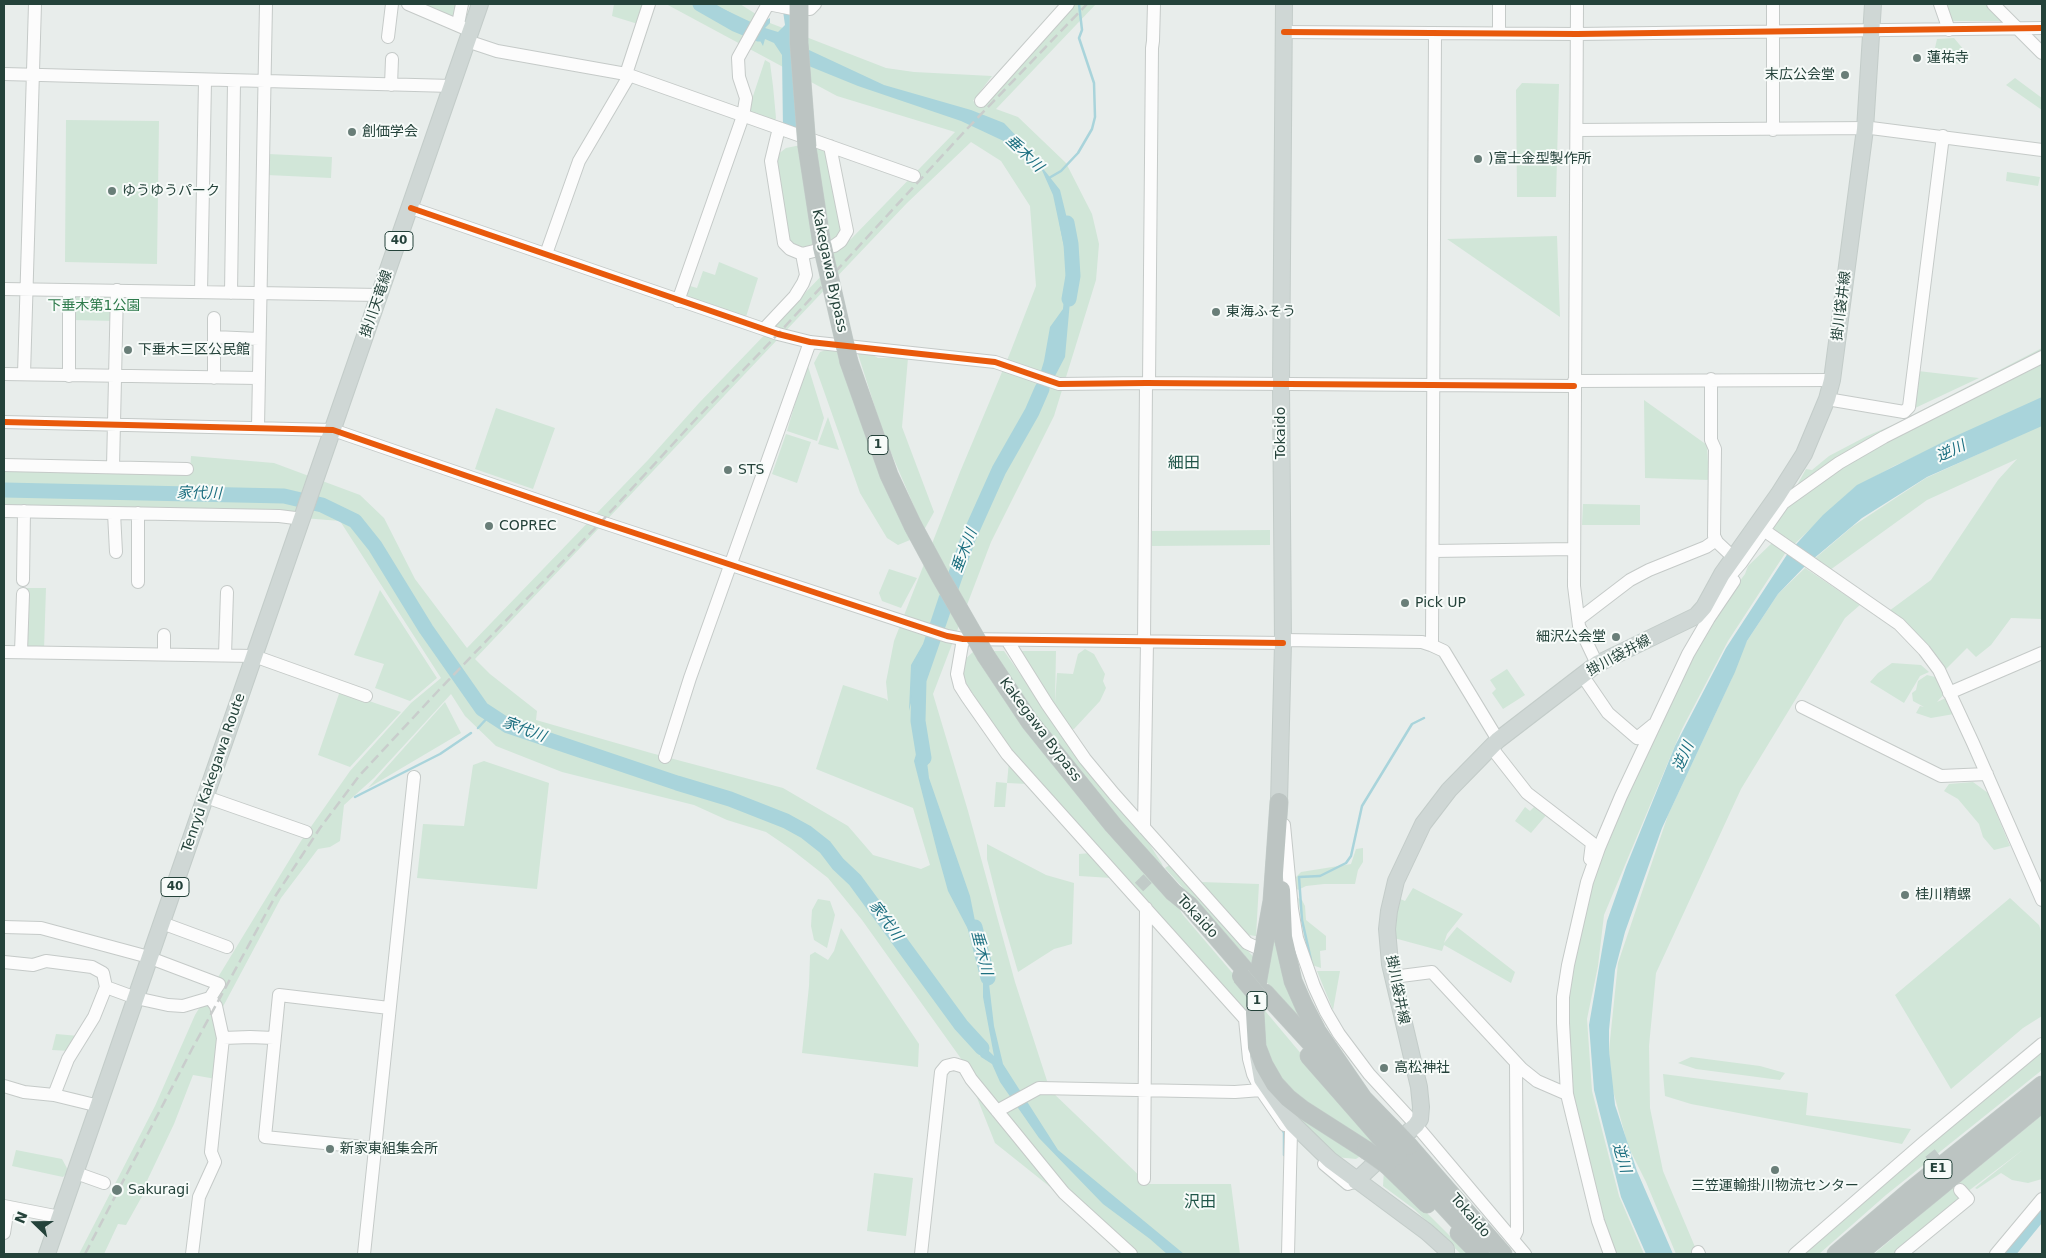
<!DOCTYPE html>
<html>
<head>
<meta charset="utf-8">
<style>
	body { margin:0 }
	#map { position:relative; width:2046px; height:1258px; overflow:hidden; background:#e8edeb; font-family:"DejaVu Sans",sans-serif }
	canvas { display:block }
	.frame { position:absolute; inset:0; border:5px solid #24423a; pointer-events:none }
	.north { position:absolute; left:10px; top:1198px; width:50px; height:50px; -webkit-text-stroke:4px #f7fbf9; paint-order:stroke; rotate:292deg; font-size:14px; font-weight:700; line-height:20px; text-align:center; color:#24423a }
	.north::after { content:''; display:block; margin:auto; width:18px; height:22px; background:#24423a; clip-path:polygon(50% 0,100% 100%,50% 72%,0 100%) }
</style>
</head>
<body>
<div id="map">
<canvas width="2046" height="1258"></canvas>
<div class="frame"></div>
<div class="north">N</div>
</div>
<script>
const ctx = document.querySelector('canvas').getContext('2d');
ctx.lineJoin = 'round';
function fill(path, color) { ctx.fillStyle = color; ctx.fill(path, 'evenodd'); }
const shape = rows => new Path2D(rows.map(r => 'M' + r).join(''));
function stroke(path, color, width, dash) { ctx.strokeStyle = color; ctx.lineWidth = width; ctx.lineCap = dash ? 'butt' : 'round'; ctx.setLineDash(dash || []); ctx.stroke(path); }
function drawText(font, color, halo, rows, align = 'center') {
  ctx.font = font + ' "DejaVu Sans","Noto Sans JP",sans-serif'; ctx.lineWidth = 4; ctx.setLineDash([]); ctx.textBaseline = 'middle'; ctx.strokeStyle = halo; ctx.fillStyle = color; for (const [text, x, y, turn = 0] of rows) {
    ctx.save(); ctx.translate(x, y); ctx.rotate((+turn || 0) * Math.PI / 180); ctx.textAlign = isNaN(turn) ? turn : align; if (halo) ctx.strokeText(text, 0, 0); ctx.fillText(text, 0, 0); ctx.restore();
  }
}
const green = shape([
	[423,4,459,4,456,18],
	[614,4,642,4,638,24,612,16],
	[666,4,740,4,770,23,886,68,914,72,992,76,973,101,982,105,1076,4,1096,4,996,109,1018,117,1066,163,1092,214,1099,244,1096,280,1054,416,991,542,933,694,968,811,1015,982,1050,1090,1148,1184,1231,1184,1240,1254,1120,1254,1054,1190,995,1143,962,1060,862,920,828,878,791,849,766,832,727,820,694,805,562,772,496,746,465,716,451,694,374,778,344,805,340,841,330,847,318,849,281,898,218,1016,216,1079,193,1075,174,1124,145,1185,145,1191,126,1225,118,1224,104,1254,79,1254,155,1106,195,1015,301,841,350,771,411,703,441,678,340,521,279,516,4,511,4,465,190,472,191,456,274,463,360,495,384,518,415,579,467,648,648,460,699,403,828,269,830,251,851,239,955,132,837,96],
	[971,142,1001,161,1030,206,1036,286,1010,353,960,472,894,641,886,682,888,701,886,699,843,685,816,769,913,808,930,865,921,869,873,855,848,826,783,788,651,753,536,720,537,711,490,674,475,659,831,283,907,203],
	[1943,4,1989,4,2006,21,1949,21],
	[1954,38,1964,50,1960,64,1932,61,1937,39],
	[765,60,770,63,773,86,776,118,774,123,747,114],
	[2015,78,2042,98,2042,110,2006,85],
	[1522,83,1559,84,1556,197,1517,197,1516,90],
	[66,120,159,121,157,264,65,262],
	[801,145,817,244,799,249,788,243,777,173,777,155,786,148],
	[815,147,828,153,842,234,831,241],
	[268,154,332,157,331,178,267,175],
	[2007,172,2040,177,2038,186,2006,181],
	[1557,236,1560,317,1447,239],
	[719,262,758,278,746,317,686,297,690,286,697,288,703,271,715,275],
	[70,290,112,290,115,321,70,320],
	[2042,348,2042,399,1894,466,1853,489,1786,552,1728,641,1682,729,1604,915,1598,966,1587,1019,1592,1091,1619,1196,1644,1254,1613,1254,1558,1043,1585,877,1696,649,1718,610,1745,574,1748,566,1772,543,1774,527,1806,469,1812,470,1829,456,1867,436,1895,424],
	[826,350,838,351,910,540,898,545,887,538,860,493,814,363,820,352],
	[869,353,878,358,908,358,902,427,934,512,924,530,884,436,858,354],
	[807,363,824,418,817,441,787,431],
	[1918,371,1979,378,1913,409],
	[1644,400,1707,445,1709,480,1645,478],
	[496,408,555,428,533,489,475,469],
	[828,417,839,450,818,444],
	[2042,425,2042,619,2011,618,1991,645,1976,657,1967,648,1944,671,1889,611,1931,580,1998,480,2017,459,1927,500,1830,570,1813,560,1853,526,1926,478],
	[786,434,811,442,797,483,772,474],
	[1583,504,1640,505,1640,525,1582,525],
	[1270,530,1270,545,1152,546,1152,531],
	[1805,568,1860,605,1845,618,1741,789,1656,973,1649,1046,1650,1108,1663,1171,1698,1254,1676,1254,1646,1182,1628,1146,1612,1087,1609,1050,1618,963,1668,815,1732,678,1735,663,1747,641,1778,594],
	[889,569,917,578,901,608,882,601,879,593],
	[26,588,46,588,44,650,23,650],
	[380,590,437,678,410,701,375,688,384,664,354,655],
	[1085,649,1094,654,1105,674,1103,681,1106,688,1100,701,1074,729,1068,728,1017,651,1056,651,1055,703,1057,673,1073,674,1078,654],
	[974,651,1004,651,1087,769,1140,829,1162,864,1171,895,1183,915,1253,997,1247,1018,1002,739,964,680,962,662],
	[1892,663,1921,665,1929,672,1920,676,1904,703,1870,682,1878,673],
	[1507,669,1525,695,1503,709,1492,693,1496,689,1490,680],
	[1927,675,1935,677,1942,684,1946,692,1937,702,1948,697,1954,714,1931,718,1916,713,1920,706,1924,707,1913,701,1912,693,1916,690,1918,681],
	[340,691,401,712,350,767,318,755],
	[445,702,461,733,368,788],
	[484,761,549,783,537,889,417,878,423,824,464,826,473,765],
	[1009,761,1028,784,1007,783,1005,807,994,807,996,782,1007,783],
	[1973,782,1988,793,2010,846,1994,850,1983,837,1979,824,1958,799,1944,791,1949,784],
	[1537,804,1548,813,1531,833,1515,821,1525,807,1530,811],
	[987,844,1046,875,1074,883,1072,944,1054,949,1018,972,1000,910,987,859],
	[1363,848,1363,862,1358,870,1355,884,1324,884,1306,886,1298,890,1295,887,1295,878,1301,872,1351,864,1356,849],
	[1091,853,1112,878,1079,876,1079,854],
	[1171,864,1257,961,1254,966,1165,868],
	[1201,882,1259,884,1256,936,1248,935],
	[1277,883,1283,980,1304,1024,1264,979],
	[1413,888,1463,914,1447,934,1444,943,1457,927,1515,972,1511,983,1444,945,1442,951,1394,938,1398,898,1405,901],
	[1298,898,1302,900,1305,906,1306,920,1326,936,1326,950,1320,951,1321,968,1312,965,1306,947],
	[2010,898,2039,925,2042,934,2042,1016,2023,1028,1951,1089,1895,995],
	[818,899,830,901,835,915,827,948,814,940,811,926,812,910],
	[841,928,919,1044,918,1067,802,1053,809,986,810,955,815,952,828,960,834,951],
	[1317,971,1340,971,1333,1010],
	[1261,1006,1371,1137,1437,1210,1291,1094,1262,1046],
	[56,1034,79,1036,70,1051,52,1050],
	[2042,1051,2042,1070,1886,1195,1819,1254,1800,1254],
	[1691,1057,1760,1066,1785,1073,1780,1080,1696,1069,1678,1063],
	[1663,1074,1808,1093,1806,1115,1911,1129,1902,1144,1691,1104,1665,1096],
	[1288,1107,1362,1155,1356,1159,1336,1157,1298,1124],
	[2042,1115,2042,1179,2028,1183,2012,1180,2001,1173,1977,1189,1975,1188,2024,1149,1967,1192,1959,1183],
	[16,1150,62,1159,68,1170,66,1174,63,1177,12,1166],
	[1384,1170,1461,1247,1471,1254,1461,1254,1414,1209,1383,1186],
	[874,1173,913,1178,906,1236,867,1231],
	[1953,1187,1962,1197,1893,1254,1874,1254]
]);
const water = shape([
	[700,4,713,4,757,25,770,18,770,23,765,28,778,32,785,25,783,11,793,9,794,43,884,85,971,110,1004,123,1022,142,1060,190,1071,235,1072,279,1065,357,1045,395,1028,414,1044,361,1050,327,1063,309,1067,261,1053,195,1041,168,1010,144,961,121,858,86,794,60,801,136,783,130,782,55,774,43,765,39,763,46,757,35],
	[2042,397,2042,426,1927,477,1862,518,1806,565,1778,594,1747,641,1735,672,1662,828,1625,932,1615,970,1609,1030,1609,1050,1615,1105,1637,1171,1673,1254,1646,1254,1621,1197,1594,1090,1589,1025,1607,921,1626,867,1675,746,1726,648,1788,553,1823,515,1857,485,1949,439],
	[953,574,918,675,909,711,911,665,923,644,939,596],
	[921,738,926,753,929,778,970,896,980,946,971,935,948,891,938,855,914,761],
	[983,957,988,975,994,1026,1003,1064,1058,1150,1184,1254,1167,1254,1150,1239,1103,1204,1039,1138,1000,1082,992,1064,981,1057,965,1028,994,1056,983,997]
]);
const stream = shape([
	[1049,178,1061,171,1078,153,1092,129,1095,117,1094,83,1079,38,1082,30,1079,4],
	[478,728,490,715],
	[355,797,440,754,471,733],
	[1311,960,1302,920,1299,877,1320,876,1346,863,1351,856,1362,806,1412,724,1424,718],
	[1282,1129,1284,1133,1284,1155]
]);
const river = shape([
	[700,4,735,24,759,34],
	[1067,223,1071,244,1073,276,1069,299],
	[4,490,284,496,322,505,355,521,375,546,426,629,482,709,508,726,677,783,730,799,786,821,806,832,825,847,838,864,855,880,961,1025,982,1048],
	[924,758,918,721,919,680,968,539,999,470,1032,412,1042,389],
	[975,927,988,978],
	[2007,1254,2042,1211]
]);
const minorTunnel = shape([
	[1139,887,1163,864],
	[1930,1153,1946,1173]
]);
const minor = shape([
	[408,4,471,31],
	[768,4,793,9,810,9,815,4],
	[1577,4,1574,586,1579,626,1597,664],
	[1940,4,1949,30],
	[1993,4,2042,53],
	[458,24,462,4],
	[1284,32,1577,34,2042,28],
	[1499,33,1499,4],
	[388,37,392,4],
	[467,41,497,51,626,74,914,176],
	[4,74,452,86],
	[626,74,649,4],
	[391,85,392,59],
	[981,101,1068,4],
	[779,128,771,161,784,243,790,249,802,254,834,246,841,241,847,231,830,146],
	[1577,130,1871,128,2042,150],
	[1773,130,1773,4],
	[411,208,778,334,810,342,995,362,1059,384,1146,383,1574,386],
	[546,254,579,161,629,76],
	[4,289,380,295],
	[201,292,205,81],
	[231,293,234,82],
	[678,301,743,116,746,98,739,77,738,58,768,4],
	[764,329,795,296,803,283,806,275,802,254],
	[214,337,259,339],
	[4,374,258,378],
	[24,374,35,4],
	[69,376,69,290],
	[214,378,214,318],
	[1711,379,1711,440,1715,449,1714,536,1717,542,1734,558],
	[1574,381,1832,380],
	[1149,384,1152,48,1153,41,1154,4],
	[1827,399,1904,412,1909,407,1943,136],
	[4,422,333,430,601,522,947,636,963,639,1283,643],
	[258,427,266,4],
	[4,465,187,469],
	[113,467,117,290],
	[1783,503,1839,463,1884,437,2042,357],
	[4,511,279,516,303,519],
	[114,513,116,552],
	[138,513,138,582],
	[1765,531,1899,624,1924,650,1939,670,1973,743,2042,900],
	[1433,551,1574,549],
	[23,580,24,511],
	[1721,586,1741,563,1788,496],
	[1709,618,1734,581],
	[1579,619,1630,580,1649,570,1706,547,1716,540],
	[963,639,957,674,960,686,967,697,1007,754,1245,1019,1249,1059,1253,1074,1261,1090,1285,1125],
	[1007,640,1047,704,1085,759,1114,794,1247,943,1264,951],
	[1283,640,1422,642,1431,645,1444,651,1498,740],
	[1144,642,1146,383],
	[1432,645,1435,33],
	[4,652,254,656,366,696],
	[21,652,23,594],
	[164,654,164,635],
	[225,655,227,592],
	[1582,675,1608,713,1637,738,1653,725],
	[1949,693,2042,653],
	[1802,707,1941,776,1987,774],
	[1491,747,1527,793,1592,843,1590,859],
	[665,757,690,678,810,342],
	[206,797,306,832],
	[1284,825,1292,909,1297,938,1314,986,1326,1012,1339,1034,1369,1074,1416,1125,1525,1254],
	[1144,828,1147,642],
	[162,923,227,947],
	[4,927,41,928,145,956,219,984,210,998,216,1006,223,1038,211,1152,215,1162,199,1197,192,1254],
	[4,962,33,965,46,961,92,967,103,973,106,987],
	[1393,977,1432,972,1522,1069,1537,1081,1567,1094],
	[223,1038,250,1037,274,1038],
	[4,1086,24,1092,54,1095,99,1106],
	[54,1095,68,1059,94,1017,106,987,136,998,168,1005,183,1006,210,998],
	[997,1111,1039,1088,1235,1092,1261,1090],
	[374,1148,265,1137,279,995,389,1008],
	[1324,1164,1348,1184,1356,1181],
	[76,1173,104,1183],
	[1144,1179,1146,908],
	[4,1206,60,1217],
	[4,1233,8,1207],
	[1513,1239,1517,1231,1516,1063],
	[1698,1252,1699,1254],
	[364,1254,414,777],
	[921,1254,941,1072,946,1066,954,1064,964,1067,971,1079,1064,1193,1131,1254],
	[1288,1254,1291,1131],
	[1610,1254,1598,1221,1567,1094,1563,1023,1563,997,1568,965,1587,882,1599,848,1621,796,1688,654,1709,618,1704,607],
	[1795,1254,1923,1143,2042,1044],
	[1901,1254,1968,1199,1960,1190],
	[1996,1254,2042,1199]
]);
const major = shape([
	[1279,802,1283,643,1281,384,1284,4],
	[1258,1056,1262,1079,1293,1124,1330,1160,1427,1232,1446,1249,1446,1254],
	[1356,1181,1416,1125,1420,1119,1421,1107,1419,1087,1390,964,1387,929,1389,911,1396,881,1423,824,1449,790,1498,740,1597,664,1696,616,1704,607,1722,574,1778,495,1804,454,1827,399,1832,380,1865,129,1873,4],
	[47,1254,480,4]
]);
const highway = shape([
	[807,147,822,245],
	[849,362,889,475,913,526],
	[986,656,1030,722,1113,825,1173,892,1189,905,1245,970],
	[1279,802,1272,901,1258,979,1255,1013,1257,1047,1264,1065,1275,1084,1288,1098,1302,1109,1366,1150],
	[1281,890,1283,937,1293,981,1304,1006,1317,1031,1365,1101],
	[1265,993,1329,1063],
	[1309,1056,1380,1137],
	[1357,1092,1391,1127],
	[1409,1146,1503,1254],
	[1398,1156,1473,1237],
	[1387,1165,1427,1204],
	[1459,1233,1480,1254],
	[1836,1254,1910,1191,2042,1085],
	[1858,1254,2042,1103]
]);
const rail = shape([
	[85,1254,192,1049,276,895,320,828,359,776,438,691,601,522,696,419,778,334,965,131,1087,4]
]);
const highwayBridge = shape([
	[799,4,799,43,807,147],
	[822,245,849,362],
	[913,526,940,576,986,656],
	[1241,976,1262,1001],
	[1391,1127,1409,1146],
	[1380,1137,1398,1156],
	[1366,1150,1387,1165]
]);
const cycleway = shape([
	[1284,32,1577,34,2042,28],
	[411,208,778,334,810,342,995,362,1059,384,1146,383,1574,386],
	[4,422,333,430,601,522,947,636,963,639,1283,643]
]);
const markers = [
	[1917,58,5,"#697e78"],
	[1845,75,5,"#697e78"],
	[352,132,5,"#697e78"],
	[1478,159,5,"#697e78"],
	[112,191,5,"#697e78"],
	[1216,312,5,"#697e78"],
	[128,350,5,"#697e78"],
	[728,470,5,"#697e78"],
	[489,526,5,"#697e78"],
	[1405,603,5,"#697e78"],
	[1616,637,5,"#697e78"],
	[1905,895,5,"#697e78"],
	[1384,1068,5,"#697e78"],
	[330,1149,5,"#697e78"],
	[1775,1170,5,"#697e78"],
	[117,1190,6,"#697e78"]
];
const shields = [
	[399,241,28],
	[878,445,20],
	[175,887,28],
	[1257,1001,20],
	[1938,1169,28]
];
const shieldNames = [
	["40",399,241],
	["1",878,445],
	["40",175,887],
	["1",1257,1001],
	["E1",1938,1169]
];
const poiNames = [
	["蓮祐寺",1927,58],
	["末広公会堂",1835,75,"right"],
	["創価学会",362,132],
	[")富士金型製作所",1488,159],
	["ゆうゆうパーク",122,191],
	["東海ふそう",1226,312],
	["下垂木三区公民館",138,350],
	["STS",738,470],
	["COPREC",499,526],
	["Pick UP",1415,603],
	["細沢公会堂",1606,637,"right"],
	["桂川精螺",1915,895],
	["高松神社",1394,1068],
	["新家東組集会所",340,1149],
	["三笠運輸掛川物流センター",1775,1186,"center"],
	["Sakuragi",128,1190]
];
const streetNames = [
	["Kakegawa Bypass",829,271,78],
	["掛川天竜線",377,304,-71],
	["掛川袋井線",1842,306,-83],
	["Tokaido",1281,433,-90],
	["掛川袋井線",1619,656,-28],
	["Kakegawa Bypass",1040,730,53],
	["Tenryū Kakegawa Route",214,773,-71],
	["Tokaido",1197,917,47],
	["掛川袋井線",1397,990,79],
	["Tokaido",1470,1216,49]
];
const parkNames = [
	["下垂木第1公園",94,306]
];
const waterNames = [
	["垂木川",1024,154,44],
	["逆川",1951,452,-25],
	["家代川",199,494,1],
	["垂木川",965,551,-69],
	["家代川",524,730,21],
	["逆川",1684,757,-66],
	["家代川",885,921,54],
	["垂木川",981,953,76],
	["逆川",1621,1158,73]
];
const quarterNames = [
	["細田",1184,464],
	["沢田",1200,1203]
];
fill(green, '#d1e6d8');
fill(water, '#a9d4db');
stroke(stream, '#a9d4db', 2.5);
stroke(river, '#a9d4db', 15);
stroke(minorTunnel, '#c1cbc8', 12, [12, 6]);
stroke(minor, '#c5cac8', 14);
stroke(major, '#c3ccc9', 18);
stroke(highway, '#c3ccc9', 19);
stroke(minor, '#fcfcfc', 12);
stroke(major, '#cfd7d5', 16);
stroke(highway, '#bcc4c2', 18);
stroke(rail, '#c9cdcc', 2.5, [10, 5]);
stroke(highwayBridge, '#c3ccc9', 19, []);
stroke(highwayBridge, '#bcc4c2', 18);
stroke(cycleway, '#e8590c', 6);
for (const [x, y, r, color] of markers) { const dot = new Path2D(); dot.arc(x, y, r, 0, 2 * Math.PI); ctx.fillStyle = color; ctx.fill(dot); stroke(dot, '#f7fbf9', 2); }
for (const [x, y, w] of shields) { const box = new Path2D(); box.roundRect(x - w / 2, y - 9.5, w, 19, 4); ctx.fillStyle = '#f7fbf9'; ctx.fill(box); stroke(box, '#24423a', 1); }
drawText('bold 12px', '#24423a', null, shieldNames);
drawText('14px', '#24423a', '#f7fbf9', poiNames, 'left');
drawText('14px', '#24423a', '#f7fbf9', streetNames);
drawText('14px', '#2d7a4b', '#f7fbf9', parkNames);
drawText('italic 15px', '#1c6f80', '#f7fbf9', waterNames);
drawText('16px', '#1f5548', '#f7fbf9', quarterNames);
</script>
</body>
</html>
